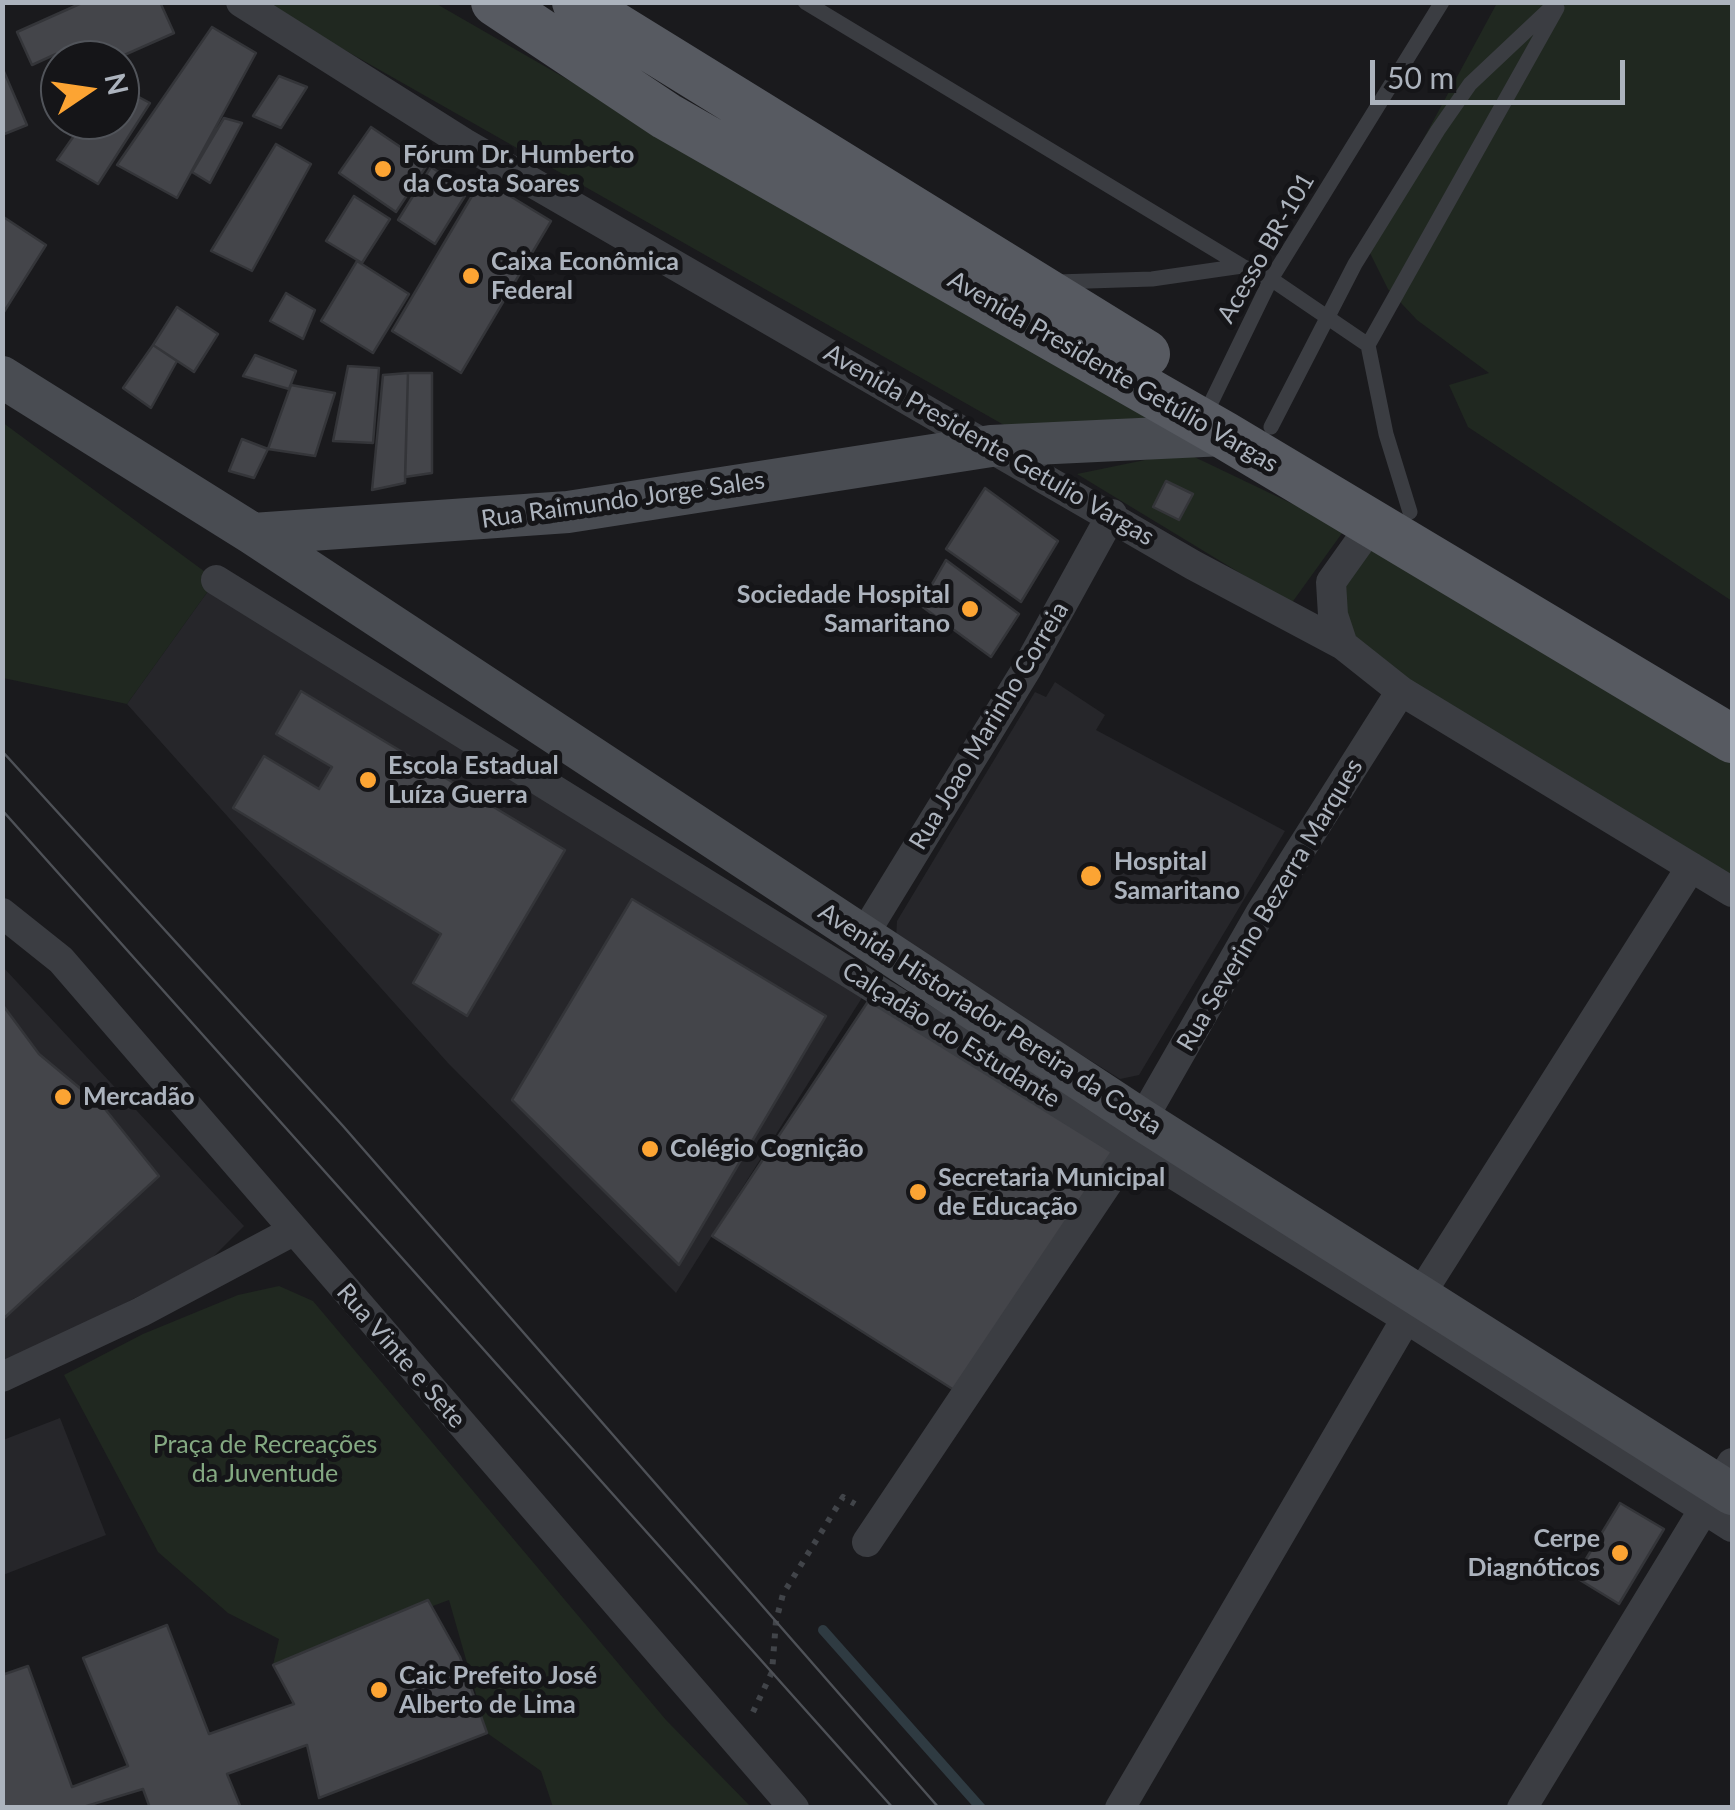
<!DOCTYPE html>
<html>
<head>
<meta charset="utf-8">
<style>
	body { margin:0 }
	#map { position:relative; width:1735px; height:1810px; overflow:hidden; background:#1a1a1d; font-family:Lato,sans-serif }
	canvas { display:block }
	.frame { position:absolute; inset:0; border:5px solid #acb3bd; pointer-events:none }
	.north { position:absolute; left:40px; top:40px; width:100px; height:100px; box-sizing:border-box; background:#151518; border:2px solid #51545a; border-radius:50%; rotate:77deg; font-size:28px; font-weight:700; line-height:40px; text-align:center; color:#acb3bd }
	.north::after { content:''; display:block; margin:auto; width:35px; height:45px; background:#fca433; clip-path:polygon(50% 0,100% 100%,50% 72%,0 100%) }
	.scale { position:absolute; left:1370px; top:60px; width:255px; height:45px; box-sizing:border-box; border:5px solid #acb3bd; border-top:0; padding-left:12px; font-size:30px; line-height:35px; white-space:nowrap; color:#acb3bd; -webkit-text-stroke:8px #151518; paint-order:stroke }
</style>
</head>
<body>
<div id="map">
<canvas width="1735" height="1810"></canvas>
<div class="frame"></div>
<div class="north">N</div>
<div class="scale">50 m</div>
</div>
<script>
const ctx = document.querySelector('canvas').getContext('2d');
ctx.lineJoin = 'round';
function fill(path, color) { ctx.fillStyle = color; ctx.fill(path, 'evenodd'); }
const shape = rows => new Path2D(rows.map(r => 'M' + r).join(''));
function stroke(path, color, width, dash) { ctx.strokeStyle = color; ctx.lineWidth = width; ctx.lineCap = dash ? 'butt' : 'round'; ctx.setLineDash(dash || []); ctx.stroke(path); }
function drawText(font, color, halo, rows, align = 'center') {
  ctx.font = font + ' Lato,sans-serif'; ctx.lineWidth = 10; ctx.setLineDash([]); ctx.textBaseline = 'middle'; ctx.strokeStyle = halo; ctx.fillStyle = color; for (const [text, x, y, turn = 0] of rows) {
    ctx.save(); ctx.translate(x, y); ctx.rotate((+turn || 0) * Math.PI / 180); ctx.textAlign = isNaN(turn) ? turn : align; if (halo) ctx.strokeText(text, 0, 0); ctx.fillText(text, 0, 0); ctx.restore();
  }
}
const built = shape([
	[216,580,870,985,676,1293,448,1063,127,704],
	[1055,682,1105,715,1096,730,1285,831,1139,1075,1120,1079,896,939,897,921,1035,692,1046,697],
	[3,967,244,1226,211,1259,3,1366],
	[60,1418,106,1535,3,1575,3,1440]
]);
const green = shape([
	[262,3,435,3,1153,417,1011,429],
	[1497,3,1732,3,1732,601,1468,427,1449,385,1489,373,1417,320,1388,289,1366,245],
	[2,422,216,580,127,704,3,678],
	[1184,452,1345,529,1291,604,1077,474],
	[1373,523,1732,739,1732,885,1401,691,1333,615],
	[279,1286,313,1301,666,1720,751,1807,553,1807,541,1771,487,1733,449,1600,273,1665,279,1639,228,1613,158,1552,64,1375,143,1334,238,1295]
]);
const stream = shape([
	[823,1630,981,1808]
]);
const building = shape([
	[84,2,160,2,174,33,113,60,60,60,60,64,56,54,32,65,17,32,84,2],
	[212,27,256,53,177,198,117,165,212,27],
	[2,67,27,125,2,135,2,67],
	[279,76,307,87,281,128,253,116,279,76],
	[120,87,150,103,98,184,57,160,85,120,120,120,120,87],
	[224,118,242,123,210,183,192,172,224,118],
	[371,127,427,165,396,212,339,173,371,127],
	[276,144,311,164,252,271,211,251,276,144],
	[431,167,468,191,435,244,398,220,431,167],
	[482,179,551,221,461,373,392,331,482,179],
	[354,196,390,219,362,263,326,241,354,196],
	[2,216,46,245,2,315,2,216],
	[357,261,409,294,373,353,321,321,357,261],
	[286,293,315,310,303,339,270,321,286,293],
	[177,307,218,334,194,372,153,345,177,307],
	[153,345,177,361,151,408,123,388,153,345],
	[255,355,296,371,289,389,243,376,255,355],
	[348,366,379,368,373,443,333,441,348,366],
	[408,373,405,483,372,490,383,375,408,373],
	[408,373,432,373,432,473,405,477,408,373],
	[291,385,335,393,315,456,268,449,291,385],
	[242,439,268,449,254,478,229,471,242,439],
	[1166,481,1193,494,1179,520,1153,507,1166,481],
	[985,488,1058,541,1021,602,946,549,985,488],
	[946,560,1019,614,991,657,920,605,946,560],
	[301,691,565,850,467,1016,413,983,441,934,233,808,264,756,319,789,332,767,276,734,301,691],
	[632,899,826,1016,679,1265,512,1100,632,899],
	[871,997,1125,1148,954,1390,712,1236,871,997],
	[2,1004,39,1054,105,1109,159,1176,2,1320,2,1004],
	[1620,1503,1664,1529,1619,1604,1575,1577,1620,1503],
	[428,1600,460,1657,487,1733,319,1798,307,1745,227,1774,241,1808,150,1808,143,1789,80,1808,2,1808,2,1675,28,1666,72,1787,128,1766,83,1658,167,1625,209,1734,294,1704,273,1665,428,1600]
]);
const path = shape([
	[753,1712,772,1672,776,1621,783,1594,843,1497,855,1504]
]);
const lane = shape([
	[805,2,1242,266,1271,279,1368,345],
	[1057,282,1152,279,1242,266],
	[1368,345,1557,8],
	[1368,345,1386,434,1410,512],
	[1203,419,1271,279,1442,2],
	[1271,427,1355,264,1438,130,1470,84,1557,2]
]);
const street = shape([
	[241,2,464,143,1193,565,1343,645,1401,691,1732,892],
	[216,580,1407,1319,1732,1527],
	[1343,645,1333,615,1331,582,1373,523],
	[2,913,61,960,794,1808],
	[863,936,1026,670,1112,514],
	[2,1377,141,1312,293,1231],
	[867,1542,1131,1148,1142,1120,1261,912,1401,691],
	[1120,1808,1420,1295,1691,867],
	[1522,1808,1732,1463]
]);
const secondary = shape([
	[2,377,253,534,1142,1120,1732,1494],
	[253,534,568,512,991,446,1224,435]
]);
const primary = shape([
	[495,2,666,116,1224,435,1732,739],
	[576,2,1146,354]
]);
const tram = shape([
	[2,751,343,1126,939,1808],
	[2,810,893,1808]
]);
const markers = [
	[383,169,10,"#fca433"],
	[471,276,10,"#fca433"],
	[970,609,10,"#fca433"],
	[368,780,10,"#fca433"],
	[1091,876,12,"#fca433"],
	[63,1097,10,"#fca433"],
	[650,1149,10,"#fca433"],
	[918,1192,10,"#fca433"],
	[1620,1553,10,"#fca433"],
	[379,1690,10,"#fca433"]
];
const poiNames = [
	["Fórum Dr. Humberto",403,155],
	["da Costa Soares",403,184],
	["Caixa Econômica",491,262],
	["Federal",491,291],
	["Sociedade Hospital",950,595,"right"],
	["Samaritano",950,624,"right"],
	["Escola Estadual",388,766],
	["Luíza Guerra",388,795],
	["Hospital",1114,862],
	["Samaritano",1114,891],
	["Mercadão",83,1097],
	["Colégio Cognição",670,1149],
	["Secretaria Municipal",938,1178],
	["de Educação",938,1207],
	["Cerpe",1600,1539,"right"],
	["Diagnóticos",1600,1568,"right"],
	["Caic Prefeito José",399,1676],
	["Alberto de Lima",399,1705]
];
const streetNames = [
	["Acesso BR-101",1266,248,-60],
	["Avenida Presidente Getúlio Vargas",1113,372,30],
	["Avenida Presidente Getulio Vargas",989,445,30],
	["Rua Raimundo Jorge Sales",623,500,-8],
	["Rua Joao Marinho Correia",989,726,-59],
	["Rua Severino Bezerra Marques",1270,905,-59],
	["Avenida Historiador Pereira da Costa",990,1019,33],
	["Calçadão do Estudante",951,1035,32],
	["Rua Vinte e Sete",401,1356,49]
];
const parkNames = [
	["Praça de Recreações",265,1445],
	["da Juventude",265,1474]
];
fill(built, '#26262a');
fill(green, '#202820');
stroke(stream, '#2f3b42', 10);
fill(building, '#44454a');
stroke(building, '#343539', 2.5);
stroke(path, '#414449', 6, [5, 8]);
stroke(lane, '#3b3d42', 15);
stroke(street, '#3b3d42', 30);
stroke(secondary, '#494c52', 42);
stroke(primary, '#575a61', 48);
stroke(tram, '#4e5157', 2.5);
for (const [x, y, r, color] of markers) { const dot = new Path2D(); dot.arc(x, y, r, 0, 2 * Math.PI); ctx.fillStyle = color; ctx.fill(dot); stroke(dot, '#151518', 4); }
drawText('bold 25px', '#acb3bd', '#151518', poiNames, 'left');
drawText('25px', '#acb3bd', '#151518', streetNames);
drawText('25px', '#84a982', '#151518', parkNames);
</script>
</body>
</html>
